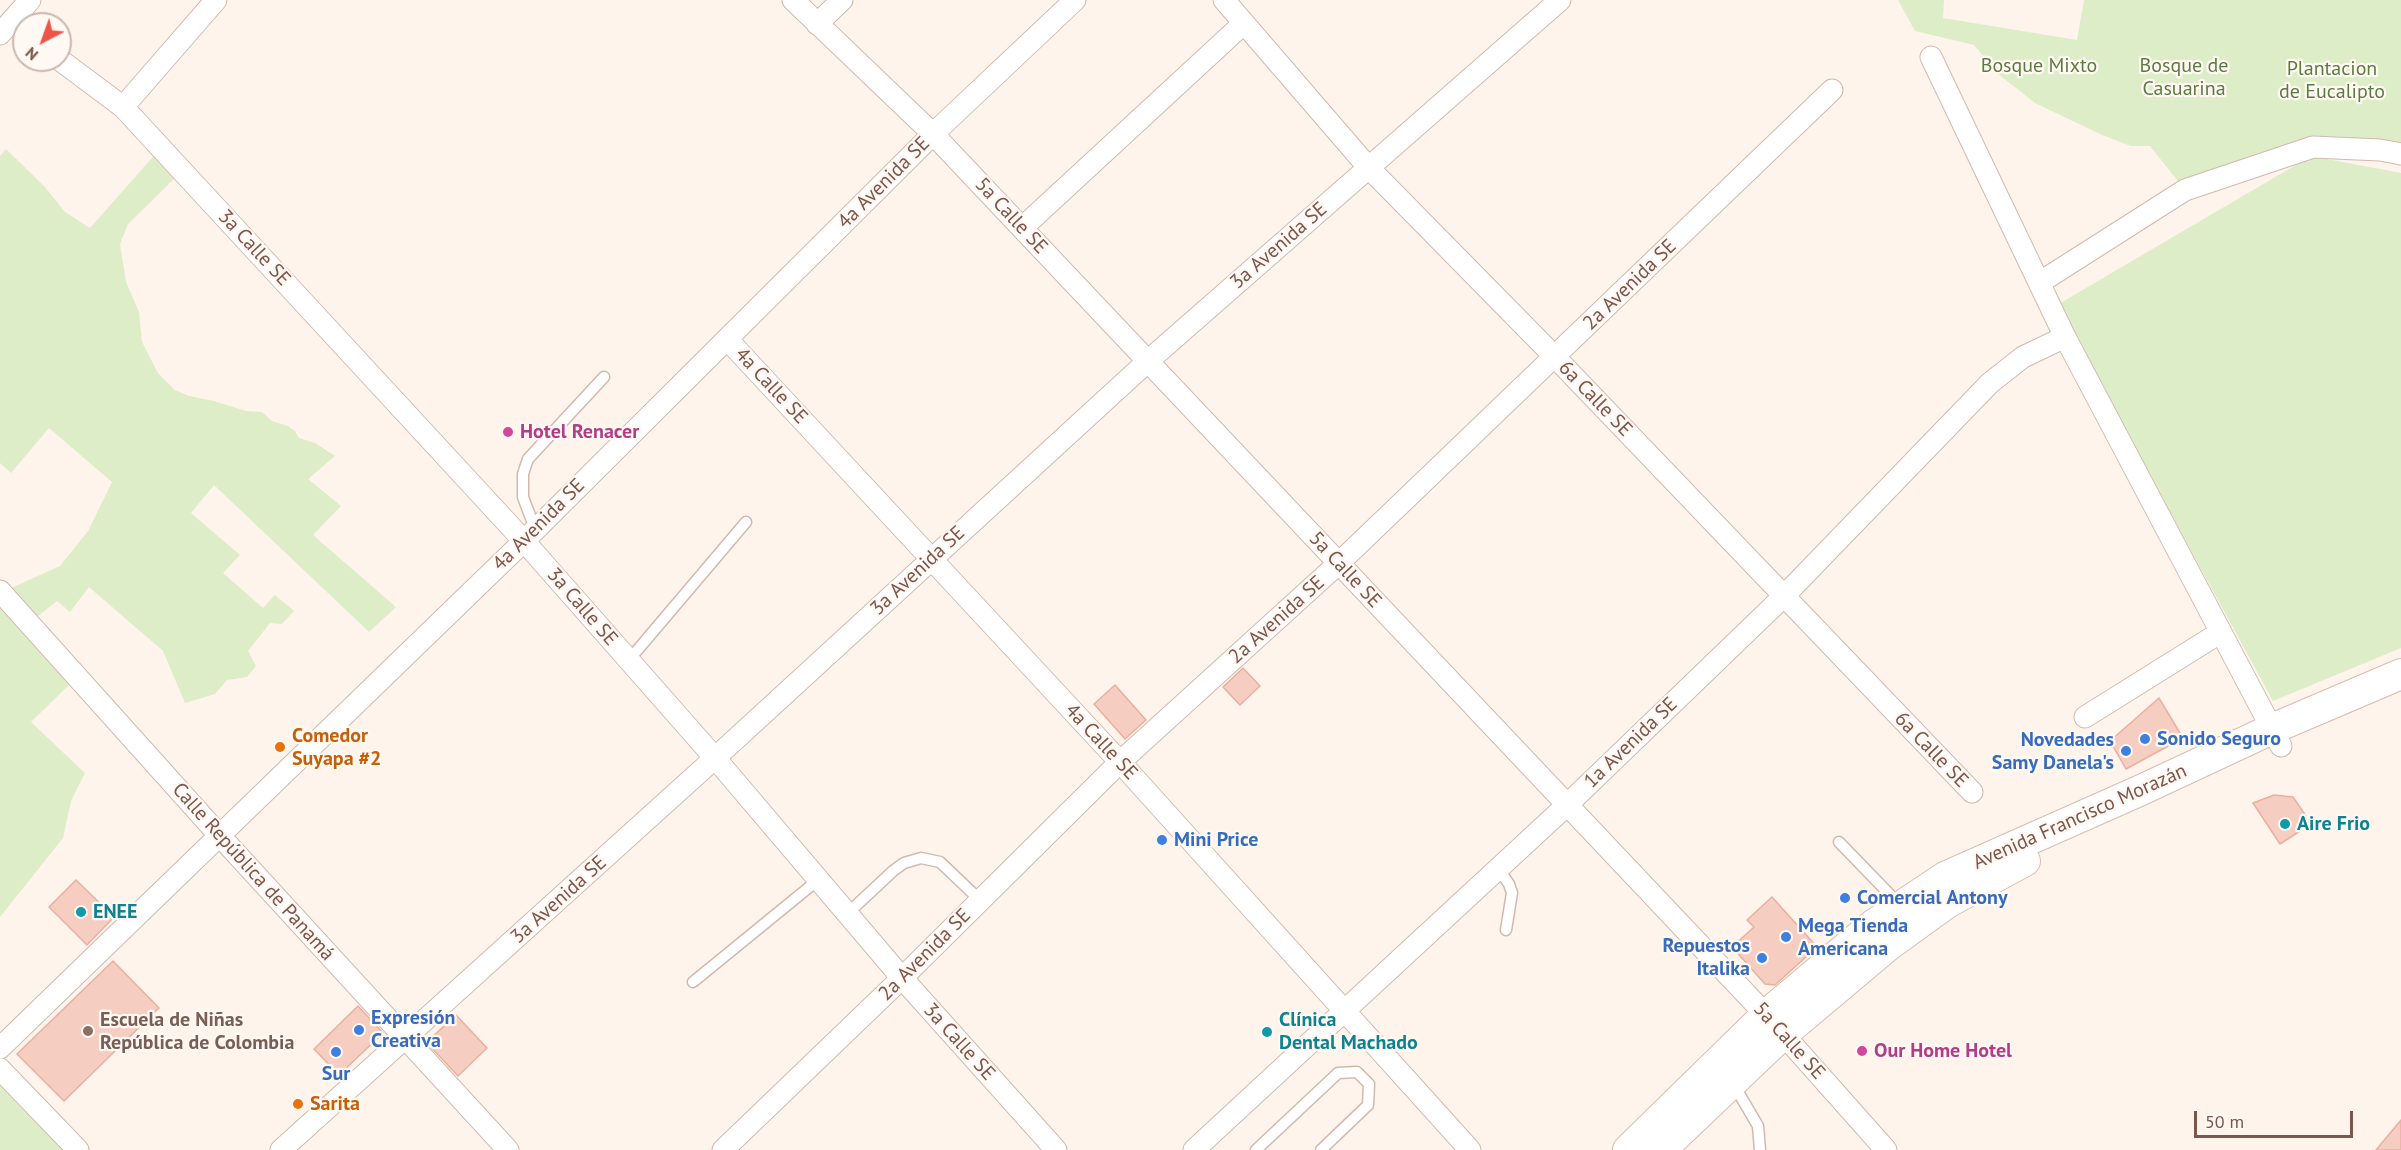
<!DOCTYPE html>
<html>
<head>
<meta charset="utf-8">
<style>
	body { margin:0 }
	#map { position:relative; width:2401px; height:1150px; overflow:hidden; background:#fef4eb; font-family:"PT Sans",sans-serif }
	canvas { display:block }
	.north { position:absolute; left:12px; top:12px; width:60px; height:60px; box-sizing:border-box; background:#fff8f3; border:2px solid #cbb7b0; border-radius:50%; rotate:221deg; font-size:16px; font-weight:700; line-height:24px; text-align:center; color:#7c554b }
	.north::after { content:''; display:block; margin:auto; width:21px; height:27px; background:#ed554b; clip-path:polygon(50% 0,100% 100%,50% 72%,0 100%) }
	.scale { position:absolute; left:2194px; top:1111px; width:159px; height:27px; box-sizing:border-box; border:3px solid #7c554b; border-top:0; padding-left:8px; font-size:18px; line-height:21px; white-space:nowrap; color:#7c554b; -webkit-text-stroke:4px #fff8f3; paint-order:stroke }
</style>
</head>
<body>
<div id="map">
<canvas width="2401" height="1150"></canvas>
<div class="north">N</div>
<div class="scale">50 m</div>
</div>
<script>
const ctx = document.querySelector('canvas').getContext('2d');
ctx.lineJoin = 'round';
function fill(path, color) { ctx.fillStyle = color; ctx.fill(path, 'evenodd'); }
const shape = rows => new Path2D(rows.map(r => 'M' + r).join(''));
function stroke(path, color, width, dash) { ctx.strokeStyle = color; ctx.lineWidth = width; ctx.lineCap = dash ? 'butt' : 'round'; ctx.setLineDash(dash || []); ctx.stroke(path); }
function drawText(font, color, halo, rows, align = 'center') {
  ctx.font = font + ' "PT Sans",sans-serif'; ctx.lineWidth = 4.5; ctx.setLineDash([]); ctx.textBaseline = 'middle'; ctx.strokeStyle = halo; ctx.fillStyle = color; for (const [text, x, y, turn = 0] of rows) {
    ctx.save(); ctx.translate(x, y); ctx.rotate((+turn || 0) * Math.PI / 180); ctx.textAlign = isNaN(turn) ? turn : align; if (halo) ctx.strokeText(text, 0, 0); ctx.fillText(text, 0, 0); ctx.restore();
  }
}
const green = shape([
	[1898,0,1944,0,1943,18,2077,40,2084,0,2401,0,2401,154,2344,148,2185,190,2150,146,2131,146,2102,135,2035,103,1998,74,1974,45,1915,31],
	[6,149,45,187,65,212,90,228,158,151,179,174,128,224,120,244,126,282,139,312,142,342,158,373,175,390,189,396,214,401,246,411,262,412,272,421,288,426,295,431,299,438,315,443,335,456,308,479,341,506,313,535,396,607,369,632,214,485,191,513,240,555,223,573,263,608,275,595,294,611,282,624,270,623,248,651,256,666,247,677,227,680,215,694,185,703,163,651,89,587,70,612,57,601,32,621,75,676,68,686,31,722,85,773,71,801,63,838,0,917,0,593,60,566,88,531,112,482,49,428,11,473,0,463,0,156],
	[2311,156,2401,173,2401,648,2273,701,2057,305],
	[0,1076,68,1150,0,1150]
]);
const building = shape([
	[1243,668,1260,686,1240,705,1223,687,1243,668],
	[1115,685,1146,720,1125,739,1094,704,1115,685],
	[2159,698,2183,738,2126,769,2110,741,2159,698],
	[2274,795,2293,797,2306,816,2300,831,2280,844,2253,803,2274,795],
	[76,880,114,917,87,945,49,907,76,880],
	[1772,897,1817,947,1775,985,1765,984,1732,947,1754,927,1747,920,1772,897],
	[113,961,159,1008,64,1101,17,1054,113,961],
	[358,1006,383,1033,339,1075,314,1049,358,1006],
	[456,1015,487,1048,458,1076,429,1045,429,1040,456,1015],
	[2401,1120,2401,1150,2376,1150,2401,1120]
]);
const service = shape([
	[535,529,523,497,523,474,528,459,604,377],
	[629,660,746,522],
	[1839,842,1900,905],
	[1498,868,1509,884,1512,893,1506,930],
	[847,914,893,871,904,863,921,858,940,862,980,900],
	[693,982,818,880],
	[1734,1085,1758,1126,1760,1150],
	[1256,1150,1338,1073,1357,1072,1369,1084,1368,1105,1321,1150]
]);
const minor = shape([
	[793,0,933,134,1766,1015,1886,1150],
	[1224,0,1368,167,1555,357,1972,792],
	[817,24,842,0],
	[0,34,30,0],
	[1931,57,2065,337,2281,746],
	[60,60,123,107,524,541,715,758,902,978,1056,1150],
	[123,107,216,0],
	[1022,228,1244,23],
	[2039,283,2185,190,2313,147,2380,150,2401,154],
	[727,339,1120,762,1470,1150],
	[0,591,220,836,508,1150],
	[2085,717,2221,632],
	[0,1048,524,541,933,134,1075,0],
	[0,1069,78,1150],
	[281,1150,715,758,1148,361,1560,0],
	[723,1150,902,978,1120,762,1339,563,1832,90],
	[1194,1150,1567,805,1783,597,1990,383,2023,357,2065,337]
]);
const secondary = shape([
	[1628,1150,1766,1015,1873,925,1945,877,2139,791,2272,729,2401,674],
	[1661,1150,1783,1034,1889,945,1947,903,2025,861]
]);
const markers = [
	[508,432,6,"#d1479c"],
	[2145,739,6,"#3f7fe0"],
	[280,747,6,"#e8710a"],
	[2126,751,6,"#3f7fe0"],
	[2285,824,6,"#0f9aa8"],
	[1162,840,6,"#3f7fe0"],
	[1845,898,6,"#3f7fe0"],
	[81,912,6,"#0f9aa8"],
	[1786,937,6,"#3f7fe0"],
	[1762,958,6,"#3f7fe0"],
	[359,1030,6,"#3f7fe0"],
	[88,1031,6,"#8d6e63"],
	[1267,1032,6,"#0f9aa8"],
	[1862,1051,6,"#d1479c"],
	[336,1052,6,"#3f7fe0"],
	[298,1104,6,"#e8710a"]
];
const parkNames = [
	["Bosque Mixto",2039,66],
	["Bosque de",2184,66],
	["Casuarina",2184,89],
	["Plantacion",2332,69],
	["de Eucalipto",2332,92]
];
const streetNames = [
	["4a Avenida SE",884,183,-45],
	["5a Calle SE",1011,216,47],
	["3a Avenida SE",1279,246,-41],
	["3a Calle SE",254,248,47],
	["2a Avenida SE",1630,285,-44],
	["4a Calle SE",771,386,47],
	["6a Calle SE",1595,399,46],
	["4a Avenida SE",539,525,-45],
	["5a Calle SE",1345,570,47],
	["3a Avenida SE",918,571,-43],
	["3a Calle SE",582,607,49],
	["2a Avenida SE",1277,620,-42],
	["4a Calle SE",1101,742,47],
	["1a Avenida SE",1631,743,-44],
	["6a Calle SE",1931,750,46],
	["Avenida Francisco Morazán",2080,817,-24],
	["Calle República de Panamá",253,872,48],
	["3a Avenida SE",559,900,-42],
	["2a Avenida SE",925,955,-45],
	["5a Calle SE",1789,1041,48],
	["3a Calle SE",959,1042,48]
];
const hotelNames = [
	["Hotel Renacer",520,432],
	["Our Home Hotel",1874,1051]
];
const foodNames = [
	["Comedor",292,736],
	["Suyapa #2",292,759],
	["Sarita",310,1104]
];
const shopNames = [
	["Sonido Seguro",2157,739],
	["Novedades",2114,740,"right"],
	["Samy Danela's",2114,763,"right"],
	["Mini Price",1174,840],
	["Comercial Antony",1857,898],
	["Mega Tienda",1798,926],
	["Americana",1798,949],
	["Repuestos",1750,946,"right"],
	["Italika",1750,969,"right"],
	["Expresión",371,1018],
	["Creativa",371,1041],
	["Sur",336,1074,"center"]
];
const cultureNames = [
	["Aire Frio",2297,824],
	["ENEE",93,912],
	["Clínica",1279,1020],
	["Dental Machado",1279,1043]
];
const educationNames = [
	["Escuela de Niñas",100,1020],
	["República de Colombia",100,1043]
];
fill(green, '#ddedc7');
fill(building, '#f5cdc1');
stroke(building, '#e9b0a0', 1.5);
stroke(service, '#d2b9af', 13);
stroke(minor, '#d2b9af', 23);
stroke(secondary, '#d9bcb1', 32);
stroke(service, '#fff', 10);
stroke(minor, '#fff', 21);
stroke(secondary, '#fff', 30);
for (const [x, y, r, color] of markers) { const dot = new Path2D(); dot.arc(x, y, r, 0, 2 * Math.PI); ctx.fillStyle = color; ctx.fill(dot); stroke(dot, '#fff8f3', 2); }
drawText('20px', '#5b7c3f', '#fff8f3', parkNames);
drawText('20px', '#7c554b', '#fff8f3', streetNames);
drawText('bold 20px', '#b23c85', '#fff8f3', hotelNames, 'left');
drawText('bold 20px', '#c56008', '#fff8f3', foodNames, 'left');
drawText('bold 20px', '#366cbe', '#fff8f3', shopNames, 'left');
drawText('bold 20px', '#0d838f', '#fff8f3', cultureNames, 'left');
drawText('bold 20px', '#785e54', '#fff8f3', educationNames, 'left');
</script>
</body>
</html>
